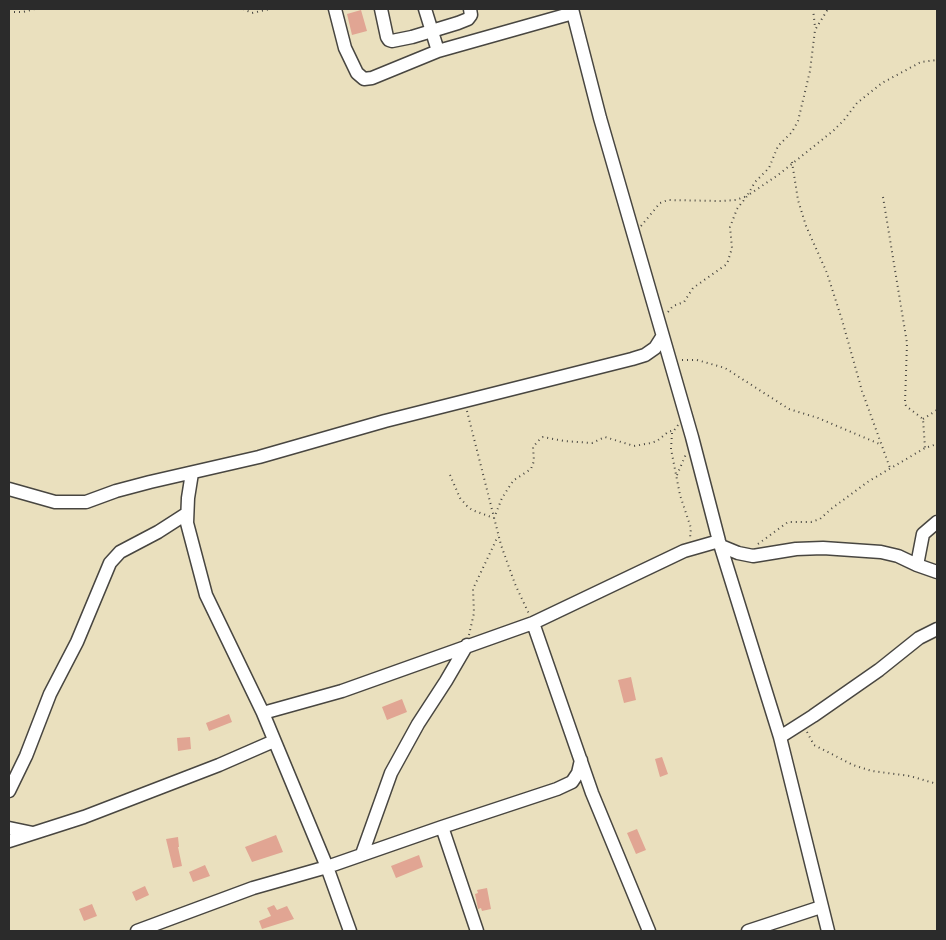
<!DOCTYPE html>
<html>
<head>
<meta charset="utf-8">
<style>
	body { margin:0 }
	#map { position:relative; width:946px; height:940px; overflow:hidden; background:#eae0be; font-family:Dekko,sans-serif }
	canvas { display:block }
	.frame { position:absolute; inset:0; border:10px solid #2b2b2b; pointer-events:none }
</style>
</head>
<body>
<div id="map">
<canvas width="946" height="940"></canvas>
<div class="frame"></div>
</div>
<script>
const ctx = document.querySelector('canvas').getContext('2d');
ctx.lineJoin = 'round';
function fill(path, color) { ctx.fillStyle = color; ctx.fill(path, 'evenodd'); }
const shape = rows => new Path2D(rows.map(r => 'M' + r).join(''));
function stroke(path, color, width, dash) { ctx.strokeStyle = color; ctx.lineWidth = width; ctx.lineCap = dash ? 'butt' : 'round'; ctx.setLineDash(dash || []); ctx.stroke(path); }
const building = shape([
	[361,10,367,31,352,35,347,14],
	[631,677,636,700,624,703,618,680],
	[402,699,407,712,387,720,382,707],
	[229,714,232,722,209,731,206,723],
	[190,737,191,749,178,751,177,738],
	[662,757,668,774,660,777,655,759],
	[637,829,646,850,636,854,627,833],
	[276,835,283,852,252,862,245,847],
	[178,837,179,847,178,847,182,866,173,868,166,839],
	[419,855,423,867,396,878,391,866],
	[205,865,210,876,193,882,189,872],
	[145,886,149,895,136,901,132,892],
	[487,888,491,909,482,911,481,908,478,909,475,894,478,893,477,890],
	[92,904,97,916,84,921,79,909],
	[274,905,277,910,287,906,294,919,262,929,259,921,271,916,267,908]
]);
const path = shape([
	[243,9,252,13,270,9],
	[813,9,815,27],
	[9,12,23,12,35,9],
	[792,162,798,200,806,226,827,273,842,320,862,391,890,468],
	[883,197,907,343,905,403,906,406,923,419,925,448],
	[641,226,660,203,668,200,720,201,736,200,747,196,755,182,769,168,778,146,792,132,798,121,810,71,815,30,828,9],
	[668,312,673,306,684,302,693,288,727,264,732,248,730,227,737,209,747,196,778,175,833,131,844,120,857,103,882,83,921,62,937,60],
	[682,360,697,360,725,368,789,409,818,418,882,445],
	[467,411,501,545,515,584,529,614],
	[923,419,937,410],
	[678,425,672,433,671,449,680,495,691,528,690,538],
	[450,475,460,498,467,506,472,510,494,518,502,498,511,484,514,480,531,469,534,461,533,447,540,439,543,437,564,441,592,443,605,437,634,446,651,443,657,441,668,432,674,430],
	[677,475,686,454],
	[758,544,788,522,811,522,820,519,831,509,869,481,925,448,937,444],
	[469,635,474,613,473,589,498,536],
	[807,732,814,745,853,765,872,771,910,776,937,784]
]);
const minor = shape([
	[335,9,345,48,357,73,364,79,372,78,438,51,573,13],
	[381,9,387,37,389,40,392,41,412,37,458,23,468,19,471,15,470,9],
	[425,9,438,51],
	[572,9,600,118,692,437,719,541,780,737,828,931],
	[192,473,188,498,187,523,206,595,263,713,327,867,350,931],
	[9,489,55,502,86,502,116,491,150,482,259,457,385,421,632,359,645,355,655,348,662,337],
	[721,546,738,553,753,556,796,549,823,548,881,552,898,556,917,565,937,572],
	[917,565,923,534,937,522],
	[533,623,592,793,649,931],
	[263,713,342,691,533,623,684,551,719,541],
	[780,737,813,716,879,670,919,638,937,629],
	[9,791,26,756,50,694,77,642,110,563,120,552,158,532,186,514],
	[442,827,477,931],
	[9,828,33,833],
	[9,841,84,817,219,765,274,741],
	[362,854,391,773,418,724,446,681,467,645],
	[137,931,253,888,327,867,442,827,557,789,572,782,578,773,581,760],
	[748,931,821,907]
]);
fill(building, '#e1a593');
stroke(minor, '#484641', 15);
stroke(path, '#484641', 2, [1, 4]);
stroke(minor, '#fff', 12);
</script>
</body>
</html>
